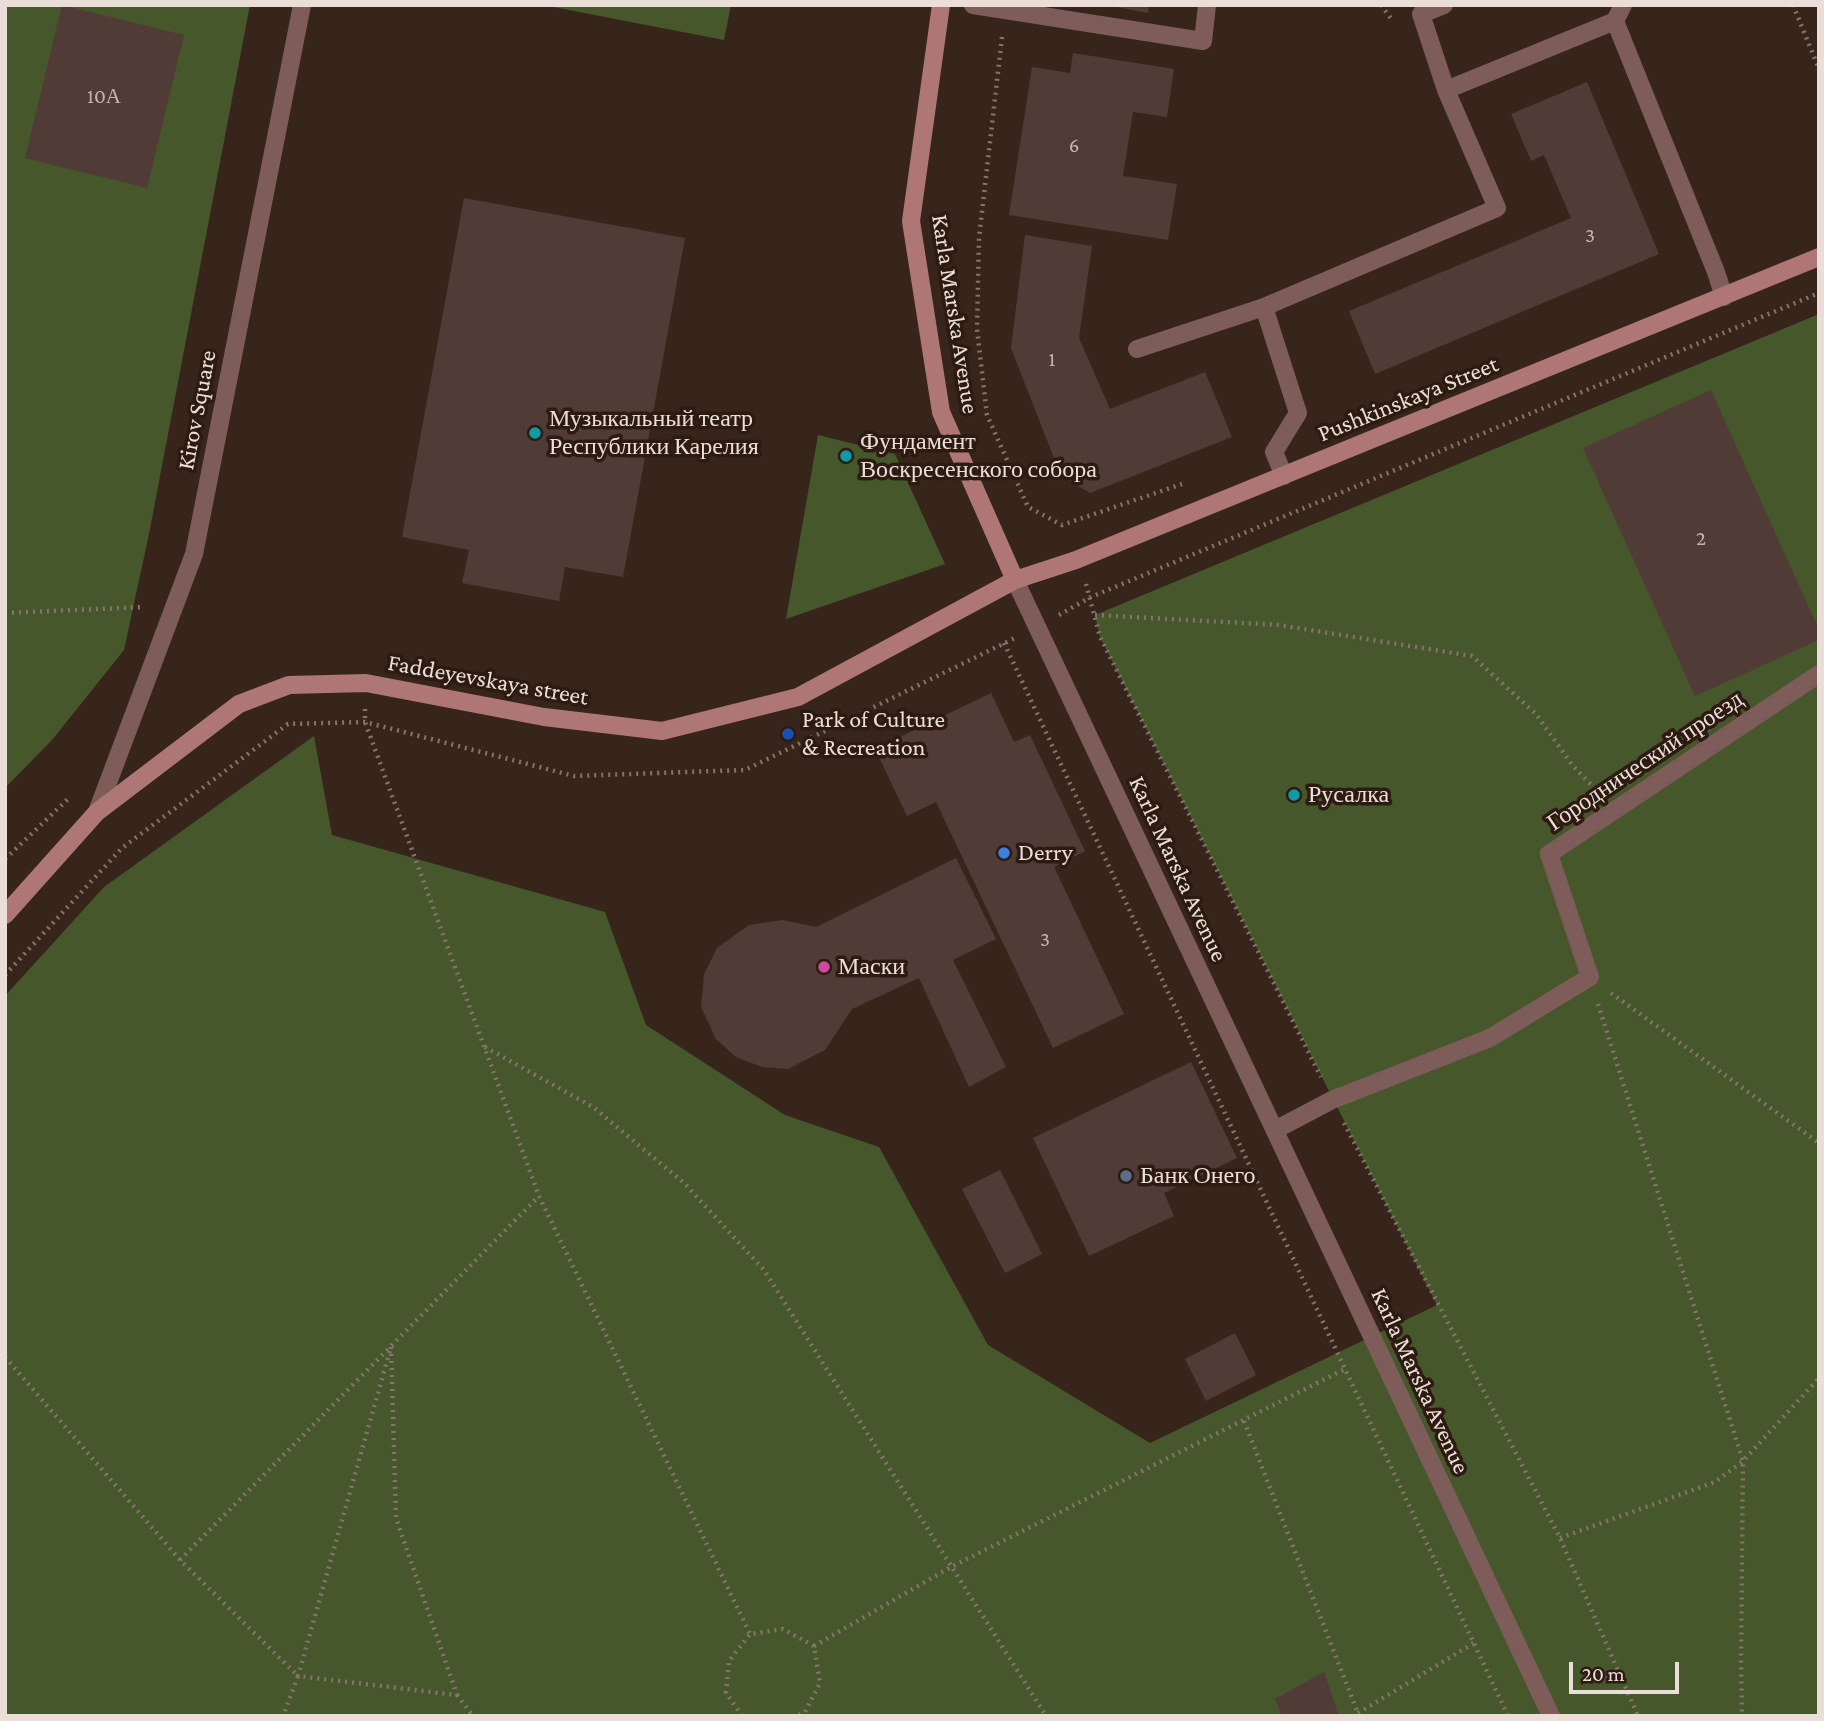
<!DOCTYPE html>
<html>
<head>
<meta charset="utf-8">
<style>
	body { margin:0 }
	#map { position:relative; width:1824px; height:1721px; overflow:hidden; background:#37251b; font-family:"Crimson Pro",serif }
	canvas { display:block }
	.frame { position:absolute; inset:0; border:7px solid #ebded8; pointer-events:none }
	.scale { position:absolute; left:1569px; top:1662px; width:110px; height:32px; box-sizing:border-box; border:4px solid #ebded8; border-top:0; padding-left:9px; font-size:21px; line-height:24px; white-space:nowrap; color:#ebded8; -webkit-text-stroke:5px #2d1b12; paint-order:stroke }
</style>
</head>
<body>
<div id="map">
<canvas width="1824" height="1721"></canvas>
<div class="frame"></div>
<div class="scale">20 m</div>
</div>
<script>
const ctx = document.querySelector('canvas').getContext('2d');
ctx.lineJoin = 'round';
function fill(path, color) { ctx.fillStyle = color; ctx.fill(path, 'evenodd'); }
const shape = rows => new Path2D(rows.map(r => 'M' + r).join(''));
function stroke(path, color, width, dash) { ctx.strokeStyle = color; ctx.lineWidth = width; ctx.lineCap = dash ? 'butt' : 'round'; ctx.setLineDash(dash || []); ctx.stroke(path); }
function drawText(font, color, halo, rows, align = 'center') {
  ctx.font = font + ' "Crimson Pro",serif'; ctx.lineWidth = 7; ctx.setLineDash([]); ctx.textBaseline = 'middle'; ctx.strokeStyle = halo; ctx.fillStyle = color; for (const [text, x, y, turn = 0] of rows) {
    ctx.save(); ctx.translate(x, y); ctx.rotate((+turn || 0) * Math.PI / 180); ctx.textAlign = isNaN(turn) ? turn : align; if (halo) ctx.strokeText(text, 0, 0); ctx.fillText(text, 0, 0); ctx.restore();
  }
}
const green = shape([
	[5,5,250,5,149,534,124,650,52,740,5,788],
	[543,5,731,5,724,40],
	[1819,314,1819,1716,5,1716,5,996,104,887,314,736,332,835,605,912,646,1025,785,1115,879,1147,988,1345,1150,1443,1437,1305,1100,637,1095,615],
	[818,435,895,454,945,564,786,619]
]);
const building = shape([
	[62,5,184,35,147,188,25,158],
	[1107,5,1149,5,1148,13],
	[1073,53,1174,69,1167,117,1133,112,1123,176,1177,184,1168,240,1009,215,1032,67,1070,73],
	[1587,82,1659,254,1375,374,1349,311,1571,218,1544,155,1531,161,1511,114],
	[464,198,685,238,623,577,565,567,559,601,462,583,469,550,402,537],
	[1025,235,1092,246,1079,338,1110,409,1205,372,1232,437,1090,493,1061,476,1011,348],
	[1711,390,1819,630,1819,640,1695,696,1583,448],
	[991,693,1014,742,1030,735,1085,851,1054,867,1124,1014,1053,1048,936,802,907,816,875,749],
	[956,858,996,939,953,960,1006,1067,969,1087,919,978,852,1009,825,1050,788,1069,762,1067,736,1057,716,1039,701,1007,704,974,717,948,749,925,783,920,816,927],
	[1191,1062,1237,1158,1164,1193,1174,1216,1089,1256,1033,1138],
	[1000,1170,1042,1254,1005,1273,962,1189],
	[1235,1333,1256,1375,1206,1401,1185,1359],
	[1324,1672,1339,1716,1282,1716,1275,1699]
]);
const path = shape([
	[1381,5,1392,20],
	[1793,5,1819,69],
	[1002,37,979,238,977,329,987,415,1028,507,1062,525,1182,484],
	[1086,584,1100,637,1321,1077],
	[5,613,144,607],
	[1059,615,1091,597,1819,293],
	[1095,615,1279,625,1472,656,1536,714,1573,766,1596,790],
	[1004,643,1508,1716],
	[365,709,365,722,539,1196,750,1634],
	[5,859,68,799],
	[5,975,122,848,288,724,365,722,574,776,745,770,1015,638],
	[1611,993,1819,1143],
	[1598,1004,1743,1461,1741,1662,1742,1716],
	[485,1047,593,1107,684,1183,764,1270,1046,1716],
	[1344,1123,1560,1538,1638,1716],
	[391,1347,396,1518,457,1695,298,1676,391,1347],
	[5,1357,180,1560,298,1676,283,1716],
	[1244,1421,1359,1716],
	[1560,1538,1715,1482,1743,1461,1819,1378],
	[180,1560,539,1196],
	[814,1646,951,1567,1345,1369],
	[457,1695,473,1716],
	[1358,1713,1474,1643],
	[742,1716,726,1693,729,1661,750,1634,783,1629,814,1646,820,1683,805,1712,797,1716]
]);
const lane = shape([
	[973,5,1203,41,1207,5],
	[1623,5,1615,21,1716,272,1724,297],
	[1446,90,1615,21],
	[1264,307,1298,413,1274,452,1284,476],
	[1137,349,1264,307,1497,208,1446,90,1421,14,1444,5],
	[1275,1130,1332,1100,1490,1038,1590,977,1549,854,1819,674]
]);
const street = shape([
	[1015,580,1551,1716],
	[97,812,194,554,302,5]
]);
const secondary = shape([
	[941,5,911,221,941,412,1015,580],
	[5,915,97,812,239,704,289,685,366,683,544,717,662,731,798,697,1015,580,1076,560,1819,257]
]);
const markers = [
	[535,433,7,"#0f9aa8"],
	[846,456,7,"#0f9aa8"],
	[788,734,7,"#1a4fb4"],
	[1294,795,7,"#0f9aa8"],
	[1004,853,7,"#3f7fe0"],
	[824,967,7,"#d1479c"],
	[1126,1176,7,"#5c6f8a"]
];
const numberNames = [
	["10А",104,97],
	["6",1074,146],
	["3",1590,236],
	["1",1052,360],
	["2",1701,539],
	["3",1045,940]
];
const streetNames = [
	["Karla Marska Avenue",955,314,81],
	["Pushkinskaya Street",1408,399,-22],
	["Kirov Square",197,410,-79],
	["Faddeyevskaya street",488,680,10],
	["Городнический проезд",1645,761,-34],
	["Karla Marska Avenue",1178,869,65],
	["Karla Marska Avenue",1420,1381,65]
];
const poiNames = [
	["Музыкальный театр",549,419],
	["Республики Карелия",549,447],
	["Фундамент",860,442],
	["Воскресенского собора",860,470],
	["Park of Culture",802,720],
	["& Recreation",802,748],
	["Русалка",1308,795],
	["Derry",1018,853],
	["Маски",838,967],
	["Банк Онего",1140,1176]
];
fill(green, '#45572b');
fill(building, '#513b37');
stroke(path, '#84746c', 4.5, [2, 5]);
stroke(lane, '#7e5c5a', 18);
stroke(street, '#7e5c5a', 18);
stroke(secondary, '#ae7775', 18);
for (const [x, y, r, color] of markers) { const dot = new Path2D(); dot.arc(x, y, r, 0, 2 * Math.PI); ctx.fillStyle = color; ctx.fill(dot); stroke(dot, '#2d1b12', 2.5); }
drawText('21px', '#c4b5b0', null, numberNames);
drawText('24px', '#ebded8', '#2d1b12', streetNames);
drawText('24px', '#ebded8', '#2d1b12', poiNames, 'left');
</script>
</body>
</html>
